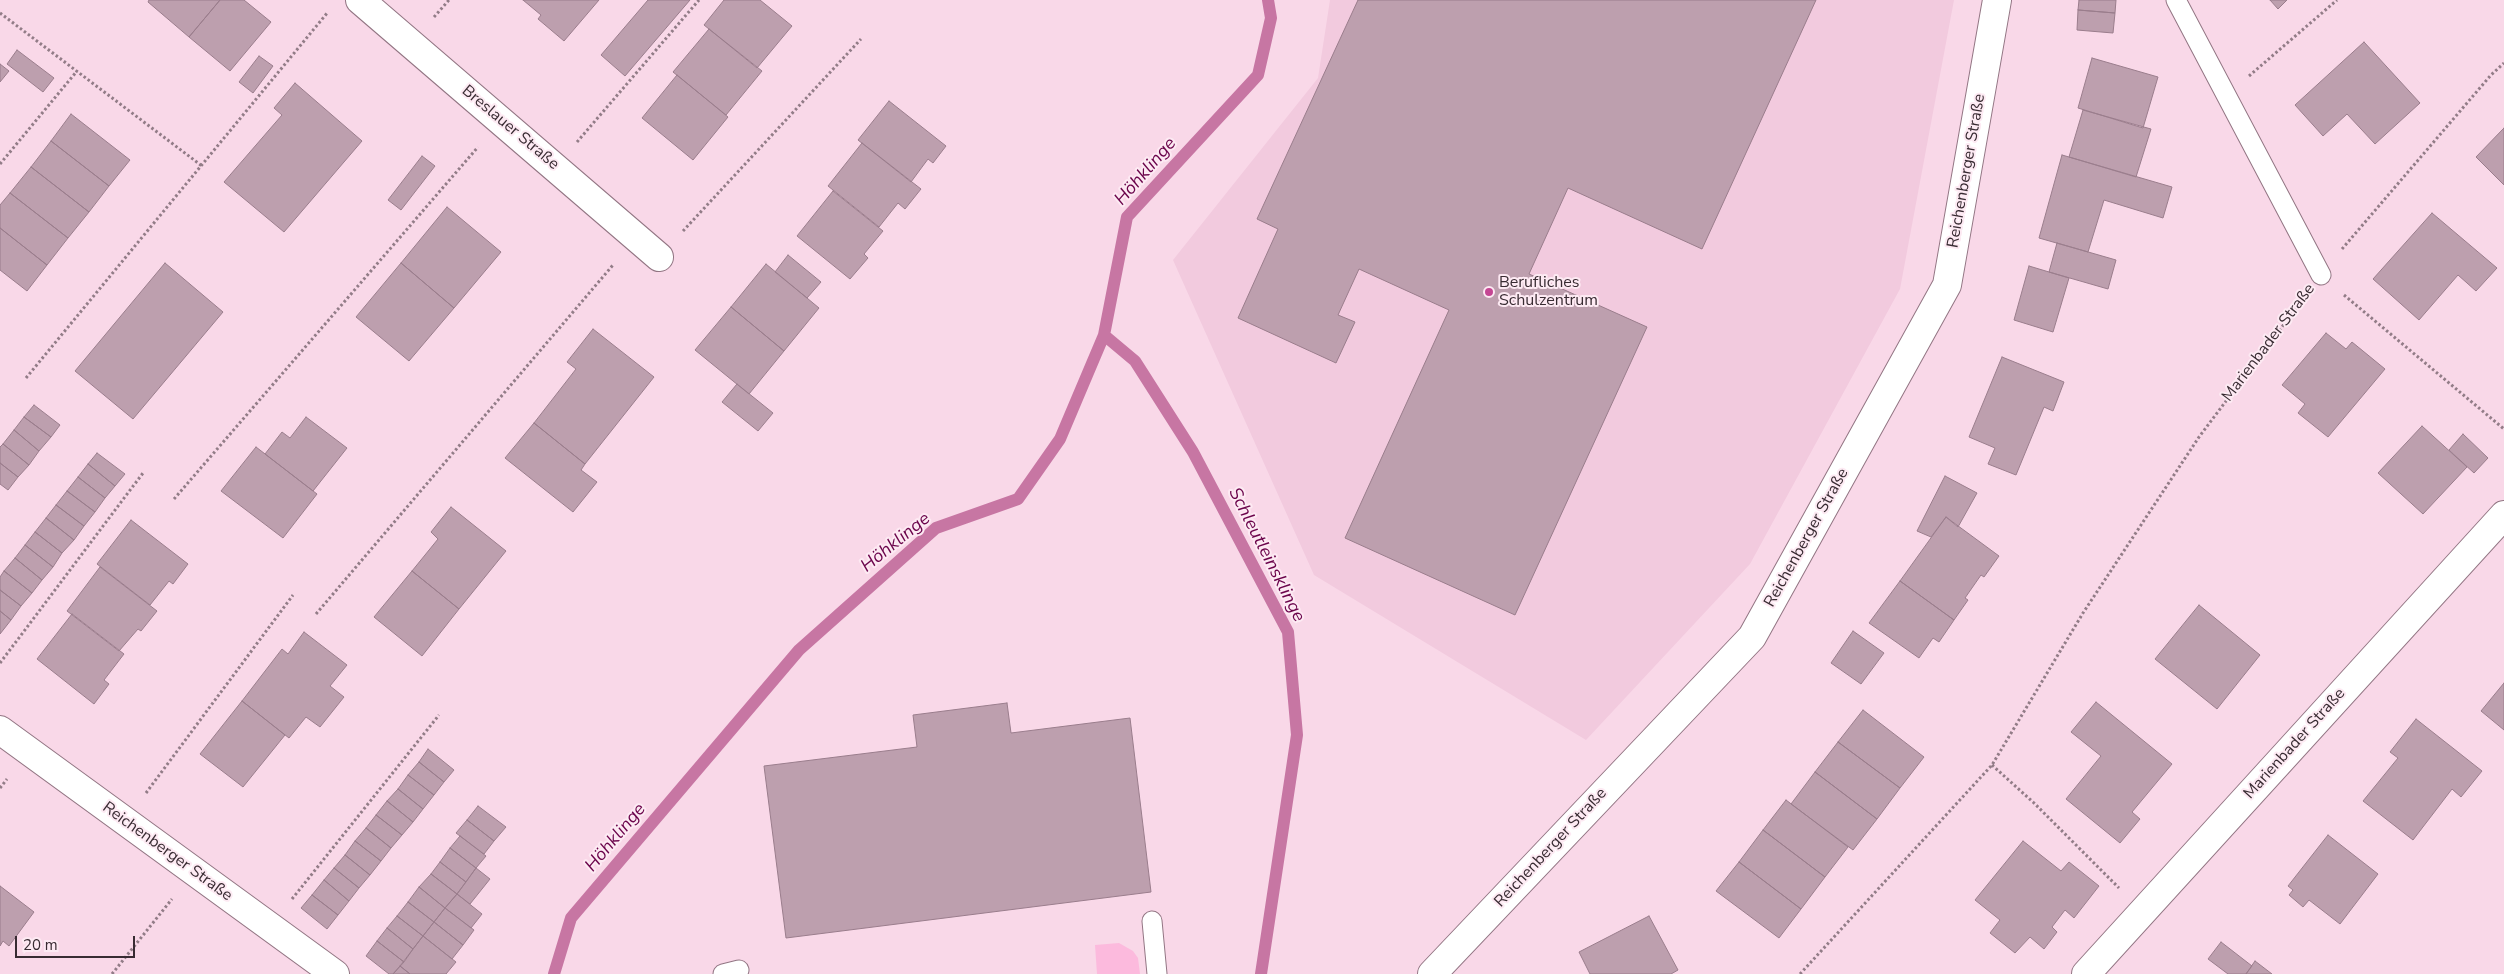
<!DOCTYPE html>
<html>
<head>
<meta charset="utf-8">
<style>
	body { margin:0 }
	#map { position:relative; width:2504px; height:974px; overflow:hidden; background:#f9d8e8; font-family:"Nunito Sans",sans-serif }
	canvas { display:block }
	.scale { position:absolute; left:15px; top:936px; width:120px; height:22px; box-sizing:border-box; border:2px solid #382b32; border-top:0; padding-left:6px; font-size:15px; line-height:18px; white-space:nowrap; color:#382b32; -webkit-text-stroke:4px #fdeaf3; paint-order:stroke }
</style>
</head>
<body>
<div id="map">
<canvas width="2504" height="974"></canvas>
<div class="scale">20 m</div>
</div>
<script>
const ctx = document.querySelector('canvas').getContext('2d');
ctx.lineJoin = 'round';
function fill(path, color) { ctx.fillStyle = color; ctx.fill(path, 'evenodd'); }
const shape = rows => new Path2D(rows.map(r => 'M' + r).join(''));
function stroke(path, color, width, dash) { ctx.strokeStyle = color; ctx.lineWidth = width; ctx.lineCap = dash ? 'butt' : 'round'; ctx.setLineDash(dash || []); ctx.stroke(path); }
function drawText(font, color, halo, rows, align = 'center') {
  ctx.font = font + ' "Nunito Sans",sans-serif'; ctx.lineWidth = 4; ctx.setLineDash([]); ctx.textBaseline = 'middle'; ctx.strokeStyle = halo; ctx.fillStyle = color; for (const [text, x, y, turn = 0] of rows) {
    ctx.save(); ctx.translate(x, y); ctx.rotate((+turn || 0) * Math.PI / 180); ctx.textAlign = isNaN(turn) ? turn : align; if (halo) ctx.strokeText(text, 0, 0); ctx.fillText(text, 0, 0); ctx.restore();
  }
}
const built = shape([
	[1330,0,1954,0,1900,289,1750,564,1586,740,1314,575,1173,260,1318,78]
]);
const green = shape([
	[1119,943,1133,951,1138,958,1140,974,1097,974,1095,945]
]);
const stream = shape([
	[1104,335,1135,361,1193,452,1288,632,1297,735,1261,974],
	[554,974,571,918,799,650,936,528,1018,499,1060,439,1104,335,1127,217,1258,75,1271,18,1268,0]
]);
const building = shape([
	[149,0,220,0,189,37,148,2,149,0],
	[220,0,244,0,271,22,230,71,189,37,220,0],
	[523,0,599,0,564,41,538,19,541,15,523,0],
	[648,0,690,0,625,76,601,55,648,0],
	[724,0,760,0,792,26,757,68,704,25,724,0],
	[1358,0,1816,0,1702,249,1568,188,1529,274,1647,327,1515,615,1345,538,1449,310,1359,269,1338,315,1355,322,1336,363,1238,318,1278,229,1257,219,1358,0],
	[2079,0,2116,0,2115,13,2078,10,2079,0],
	[2270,0,2287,0,2278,9,2270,0],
	[2078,10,2115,13,2113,33,2077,30,2078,10],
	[709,29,762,71,726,115,673,72,709,29],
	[2364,42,2420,103,2375,144,2347,114,2323,136,2295,105,2364,42],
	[17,50,54,78,43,92,7,64,17,50],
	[259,56,273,66,253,93,239,82,259,56],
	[2092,58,2158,77,2143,128,2078,108,2092,58],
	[0,64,9,71,0,82,0,64],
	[677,75,728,117,693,160,642,118,677,75],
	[295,83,362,141,284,232,224,182,282,115,274,108,295,83],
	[889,101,946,146,933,163,928,159,911,182,858,140,889,101],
	[2083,110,2151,129,2136,177,2069,157,2083,110],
	[71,114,130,160,109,186,51,141,71,114],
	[2504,128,2504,185,2476,157,2504,128],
	[51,141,109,186,89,212,31,167,51,141],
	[862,143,921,189,905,209,898,203,879,227,828,186,862,143],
	[2062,155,2172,187,2163,218,2104,200,2088,252,2039,238,2062,155],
	[422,156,435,166,401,210,388,200,422,156],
	[31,167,89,212,68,238,10,193,31,167],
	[833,191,883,231,864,254,868,258,850,279,797,236,833,191],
	[10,193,68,238,47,265,0,228,0,205,10,193],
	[447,207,501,252,454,308,401,263,447,207],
	[2432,213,2497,268,2476,291,2458,275,2419,320,2373,279,2432,213],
	[0,228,47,265,27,291,0,270,0,228],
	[2057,243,2116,260,2108,289,2049,272,2057,243],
	[788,255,821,282,807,298,775,272,788,255],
	[165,263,223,312,133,419,75,371,165,263],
	[401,263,454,308,409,361,356,317,401,263],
	[766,264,819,308,784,351,731,307,766,264],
	[2029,266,2069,278,2053,332,2014,320,2029,266],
	[731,307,784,351,749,394,695,350,731,307],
	[593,329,654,377,585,464,534,423,576,369,567,362,593,329],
	[2326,333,2346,349,2352,342,2385,369,2328,437,2298,413,2305,404,2282,385,2326,333],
	[2002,357,2064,382,2053,411,2044,407,2016,475,1988,464,1995,448,1969,437,2002,357],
	[737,384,773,413,758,431,722,402,737,384],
	[34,405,60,425,51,437,24,417,34,405],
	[24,417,51,437,39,451,14,430,24,417],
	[306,417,347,448,313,491,265,454,282,432,290,438,306,417],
	[534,423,585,464,581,470,597,482,573,512,505,458,534,423],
	[2422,426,2467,467,2423,514,2378,473,2422,426],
	[14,430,39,451,29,465,3,444,14,430],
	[2463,434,2488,458,2474,473,2449,450,2463,434],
	[3,444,29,465,18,477,0,463,0,447,3,444],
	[256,447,317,494,283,538,221,491,256,447],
	[97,453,125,474,115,486,88,464,97,453],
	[0,463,18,477,8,490,0,484,0,463],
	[88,464,115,486,105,498,78,477,88,464],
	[1945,476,1977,493,1958,527,1946,517,1931,537,1917,531,1945,476],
	[78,477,105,498,95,512,67,491,78,477],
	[67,491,95,512,84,526,56,505,67,491],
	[56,505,84,526,74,540,46,518,56,505],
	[451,507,506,551,459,609,412,571,438,539,431,532,451,507],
	[1946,517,1999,556,1984,577,1981,575,1965,598,1968,600,1954,620,1900,581,1946,517],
	[46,518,74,540,62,553,35,532,46,518],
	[131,520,188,564,173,584,169,581,150,605,97,564,131,520],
	[35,532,62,553,53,567,25,545,35,532],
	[25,545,53,567,42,580,15,558,25,545],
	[15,558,42,580,32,593,4,571,15,558],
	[100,567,157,611,141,631,138,629,119,651,67,611,100,567],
	[4,571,32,593,21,606,0,590,0,577,4,571],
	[412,571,459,609,422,656,374,617,412,571],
	[1900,581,1954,620,1939,642,1933,638,1919,658,1869,623,1900,581],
	[0,590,21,606,11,620,0,611,0,590],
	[2199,605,2260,655,2217,709,2155,659,2199,605],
	[0,611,11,620,0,634,0,611],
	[72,614,124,654,104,680,109,684,94,704,37,659,72,614],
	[1853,631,1884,653,1861,684,1831,663,1853,631],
	[304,632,347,665,330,686,344,697,320,727,306,717,289,738,242,701,282,649,288,654,304,632],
	[2504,683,2504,730,2481,711,2504,683],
	[242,701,285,735,243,787,200,754,242,701],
	[2096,702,2172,764,2132,812,2140,819,2120,843,2066,799,2101,756,2071,732,2096,702],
	[1007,703,1011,733,1130,718,1151,892,786,938,764,766,917,747,913,715,1007,703],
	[1863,710,1924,757,1900,788,1838,742,1863,710],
	[2416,719,2482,771,2461,797,2452,789,2413,840,2363,801,2398,758,2390,752,2416,719],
	[1838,742,1900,788,1877,819,1815,772,1838,742],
	[428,749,454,770,444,782,419,762,428,749],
	[419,762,444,782,434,795,408,775,419,762],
	[1815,772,1877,819,1853,850,1791,804,1815,772],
	[408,775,434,795,423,809,398,789,408,775],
	[398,789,423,809,413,822,387,801,398,789],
	[1786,800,1848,847,1825,877,1763,830,1786,800],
	[387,801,413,822,402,835,376,815,387,801],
	[478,806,506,827,494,841,467,820,478,806],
	[376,815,402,835,391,848,366,828,376,815],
	[467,820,494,841,484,854,456,833,467,820],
	[366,828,391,848,381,861,355,841,366,828],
	[1763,830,1825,877,1801,909,1739,862,1763,830],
	[2328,835,2378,874,2340,924,2309,900,2303,907,2289,895,2293,890,2288,886,2328,835],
	[460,836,486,856,476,868,450,848,460,836],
	[355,841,381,861,370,875,345,855,355,841],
	[2023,841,2061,871,2069,862,2099,886,2074,918,2065,910,2052,927,2057,932,2044,949,2030,937,2015,953,1990,933,2000,920,1975,900,2023,841],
	[450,848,476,868,466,882,440,862,450,848],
	[345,855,370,875,359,888,334,868,345,855],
	[440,862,466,882,457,894,431,874,440,862],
	[1739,862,1801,909,1779,938,1716,891,1739,862],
	[334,868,359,888,349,901,324,880,334,868],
	[476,868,490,879,470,904,457,894,476,868],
	[431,874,457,894,445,908,419,887,431,874],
	[324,880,349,901,338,915,312,895,324,880],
	[0,886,34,912,9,946,3,941,0,946,0,886],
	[419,887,445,908,434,922,408,902,419,887],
	[457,894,482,914,471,928,445,908,457,894],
	[312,895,338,915,327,929,301,908,312,895],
	[408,902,434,922,423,936,397,916,408,902],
	[445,908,474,930,463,945,434,922,445,908],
	[397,916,423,936,413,949,387,928,397,916],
	[1649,916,1678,970,1671,974,1590,974,1579,952,1649,916],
	[434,922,463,945,452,959,423,936,434,922],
	[387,928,413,949,404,962,377,941,387,928],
	[423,936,456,962,446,974,410,974,400,966,423,936],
	[377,941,404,962,393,974,389,974,366,956,377,941],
	[2221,942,2252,966,2246,974,2228,974,2208,959,2221,942],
	[2255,961,2272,974,2246,974,2255,961],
	[400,966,410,974,393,974,400,966]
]);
const path = shape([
	[0,13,202,166],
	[434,17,449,0],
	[2249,76,2337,0],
	[577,142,699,0],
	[0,164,77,71],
	[683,231,861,39],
	[2342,249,2491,75,2504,63],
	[2344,295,2504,429],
	[26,378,328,12],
	[174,499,478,147],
	[316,614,613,265],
	[0,663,143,473],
	[1992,765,2034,803,2119,888],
	[0,788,7,779],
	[146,793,293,595],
	[292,899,439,715],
	[112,974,172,899],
	[1800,974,1992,765,2083,613,2199,437,2303,299]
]);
const lane = shape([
	[2176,0,2321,275],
	[1152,921,1157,974],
	[723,974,739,970]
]);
const street = shape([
	[360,0,659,257],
	[0,730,335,974],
	[1432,974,1752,637,1947,285,1997,0],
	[2086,974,2504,515]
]);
const markers = [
	[1489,292,5,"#c44693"]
];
const streetNames = [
	["Breslauer Straße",510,128,40],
	["Reichenberger Straße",1967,171,-80],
	["Marienbader Straße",2269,343,-53],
	["Reichenberger Straße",1807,538,-61],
	["Marienbader Straße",2295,744,-48],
	["Reichenberger Straße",1551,848,-47],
	["Reichenberger Straße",167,852,36]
];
const poiNames = [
	["Berufliches",1499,283],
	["Schulzentrum",1499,301]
];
const waterNames = [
	["Höhklinge",1146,172,-49],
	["Höhklinge",896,543,-39],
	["Schleutleinsklinge",1266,555,63],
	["Höhklinge",616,838,-50]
];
fill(built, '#f2cade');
fill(green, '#fcbadd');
stroke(stream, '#c776a3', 12);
fill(building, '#bd9fae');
stroke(building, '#9a7d8c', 1);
stroke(lane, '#927583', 21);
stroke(street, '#927583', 30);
stroke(path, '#927c87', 3, [2.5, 2.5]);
stroke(lane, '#fff', 19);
stroke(street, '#fff', 28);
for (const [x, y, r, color] of markers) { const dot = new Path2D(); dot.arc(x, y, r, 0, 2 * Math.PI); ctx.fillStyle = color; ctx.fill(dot); stroke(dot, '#fdeaf3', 2); }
drawText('16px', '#382b32', '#fdeaf3', streetNames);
drawText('16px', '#382b32', '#fdeaf3', poiNames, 'left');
drawText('italic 18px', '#6b044b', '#fdeaf3', waterNames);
</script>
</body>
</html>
